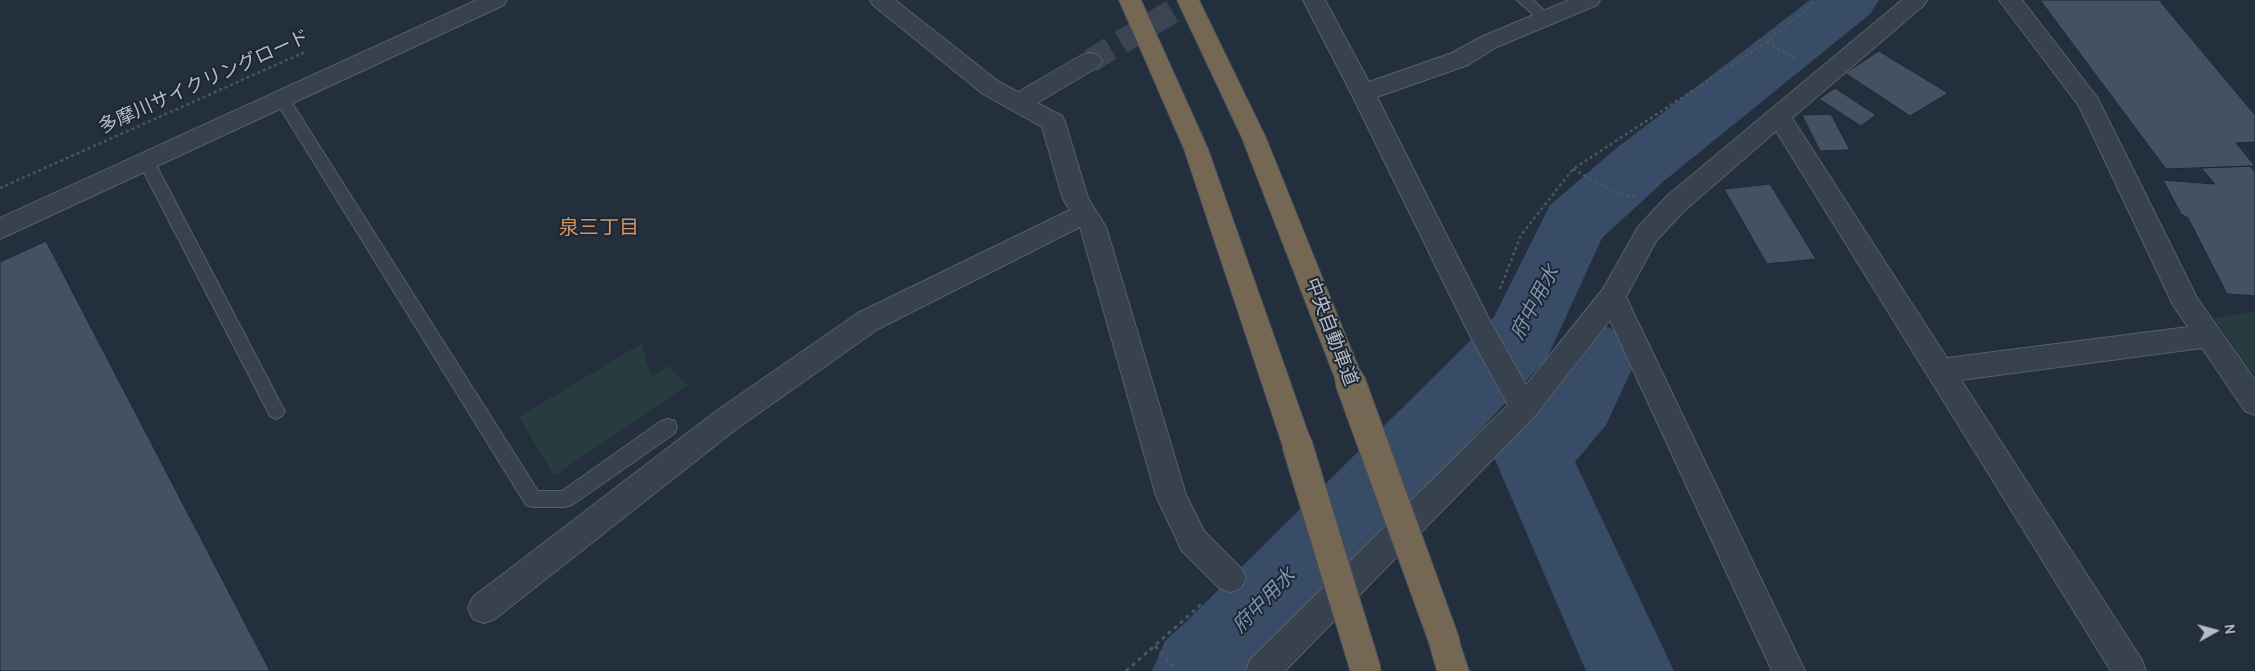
<!DOCTYPE html>
<html>
<head>
<meta charset="utf-8">
<style>
	body { margin:0 }
	#map { position:relative; width:2255px; height:671px; overflow:hidden; background:#242f3e; font-family:Cabin,sans-serif }
	canvas { display:block }
	.north { position:absolute; left:2190px; top:606px; width:50px; height:50px; -webkit-text-stroke:4px #1d2633; paint-order:stroke; rotate:83deg; font-size:14px; font-weight:700; line-height:20px; text-align:center; color:#b4bcc9 }
	.north::after { content:''; display:block; margin:auto; width:18px; height:22px; background:#b4bcc9; clip-path:polygon(50% 0,100% 100%,50% 72%,0 100%) }
</style>
</head>
<body>
<div id="map">
<canvas width="2255" height="671"></canvas>
<div class="north">N</div>
</div>
<script>
const ctx = document.querySelector('canvas').getContext('2d');
ctx.lineJoin = 'round';
function fill(path, color) { ctx.fillStyle = color; ctx.fill(path, 'evenodd'); }
const shape = rows => new Path2D(rows.map(r => 'M' + r).join(''));
function stroke(path, color, width, dash) { ctx.strokeStyle = color; ctx.lineWidth = width; ctx.lineCap = dash ? 'butt' : 'round'; ctx.setLineDash(dash || []); ctx.stroke(path); }
function drawText(font, color, halo, rows, align = 'center') {
  ctx.font = font + ' Cabin,"Noto Sans JP",sans-serif'; ctx.lineWidth = 4; ctx.setLineDash([]); ctx.textBaseline = 'middle'; ctx.strokeStyle = halo; ctx.fillStyle = color; for (const [text, x, y, turn = 0] of rows) {
    ctx.save(); ctx.translate(x, y); ctx.rotate((+turn || 0) * Math.PI / 180); ctx.textAlign = isNaN(turn) ? turn : align; if (halo) ctx.strokeText(text, 0, 0); ctx.fillText(text, 0, 0); ctx.restore();
  }
}
const green = shape([
	[2255,311,2255,376,2214,318],
	[641,344,651,376,669,366,688,385,554,476,519,417]
]);
const river = shape([
	[1810,0,1879,0,1870,14,1664,181,1602,238,1547,358,1258,671,1152,671,1165,641,1186,622,1494,317,1550,205,1618,147,1810,0],
	[1601,325,1627,334,1638,356,1606,425,1575,462,1674,671,1586,671,1493,455,1504,431,1552,379,1575,334,1601,325]
]);
const building = shape([
	[2040,0,2159,0,2255,115,2255,142,2236,143,2255,166,2166,169,2040,0],
	[1879,51,1887,56,1948,93,1910,116,1845,73,1879,51],
	[1835,88,1876,115,1861,126,1819,99,1835,88],
	[1831,114,1850,150,1820,151,1802,115,1831,114],
	[2250,166,2255,172,2255,296,2227,294,2188,218,2181,214,2163,180,2215,184,2201,168,2250,166],
	[1770,184,1791,218,1816,259,1767,264,1724,189,1770,184],
	[46,241,270,671,0,671,0,262,46,241]
]);
const minorTunnel = shape([
	[1090,61,1191,0]
]);
const pathFar1 = shape([
	[1767,42,1796,59],
	[1573,169,1615,193,1636,197],
	[0,188,307,51],
	[1500,289,1521,235,1573,169,1767,42,1817,0]
]);
const path = shape([
	[1155,646,1178,671],
	[1126,671,1204,602]
]);
const service = shape([
	[1517,0,1533,0,1552,18,1550,21,1540,21,1517,0],
	[282,94,287,95,538,491,562,491,661,421,668,419,675,421,677,427,675,433,572,505,565,507,533,507,526,505,277,103,274,99,277,95,282,94],
	[146,155,152,157,154,161,282,406,285,411,282,416,276,419,270,416,138,161,140,157,146,155]
]);
const minor = shape([
	[477,0,507,0,504,5,0,239,0,218,477,0],
	[870,0,895,0,999,82,1018,92,1082,55,1090,53,1098,55,1102,61,1098,67,1037,103,1062,116,1065,122,1088,198,1106,227,1186,495,1204,531,1241,568,1246,578,1241,588,1230,592,1219,588,1182,551,1156,496,1080,227,878,329,735,430,495,619,484,623,473,619,468,608,473,597,715,412,858,313,1070,210,1063,199,1042,127,983,94,873,5,870,0],
	[1303,0,1325,0,1369,82,1452,53,1481,37,1569,0,1600,0,1597,5,1497,47,1468,65,1377,97,1490,321,1526,385,1603,289,1638,227,1667,196,1902,0,1927,0,1924,5,1792,118,1947,358,2188,327,2173,305,2079,106,1999,0,2022,0,2097,97,2197,298,2255,380,2255,415,2245,411,2202,348,1961,380,2142,660,2146,671,2111,671,1776,131,1685,210,1656,241,1626,297,1805,671,1772,671,1610,320,1534,417,1285,671,1246,671,1250,660,1508,405,1466,328,1351,93,1303,0]
]);
const motorway = shape([
	[1119,0,1141,0,1208,149,1312,444,1307,453,1297,457,1287,453,1282,444,1184,149,1119,0],
	[1177,0,1199,0,1266,138,1364,381,1360,389,1350,393,1340,389,1336,381,1242,138,1177,0],
	[1445,628,1456,632,1469,671,1437,671,1429,643,1434,632,1445,628]
]);
const motorwayBridge = shape([
	[1350,381,1445,643],
	[1297,444,1366,671]
]);
const streetNames = [
	["多摩川サイクリングロード",204,82,-24],
	["中央自動車道",1331,332,69]
];
const neighbourhoodNames = [
	["泉三丁目",599,228]
];
const waterNames = [
	["府中用水",1535,303,-62],
	["府中用水",1264,601,-46]
];
fill(green, '#263c3f');
fill(river, '#394c67');
fill(building, '#455162');
stroke(building, '#1f2835', 1);
stroke(minorTunnel, '#3a4453', 24, [24, 12]);
stroke(service, '#565f6c', 2);
stroke(minor, '#565f6c', 2);
stroke(motorway, '#434c59', 2);
stroke(pathFar1, '#44595c', 2.5, [3, 3]);
stroke(path, '#44595c', 3, [4, 4]);
fill(service, '#38414e');
fill(minor, '#38414e');
fill(motorway, '#746855');
stroke(motorwayBridge, '#434c59', 32, []);
stroke(motorwayBridge, '#746855', 30);
drawText('19px', '#b4bcc9', '#1d2633', streetNames);
drawText('20px', '#d59563', '#1d2633', neighbourhoodNames);
drawText('italic 20px', '#7c92b1', '#1d2633', waterNames);
</script>
</body>
</html>
